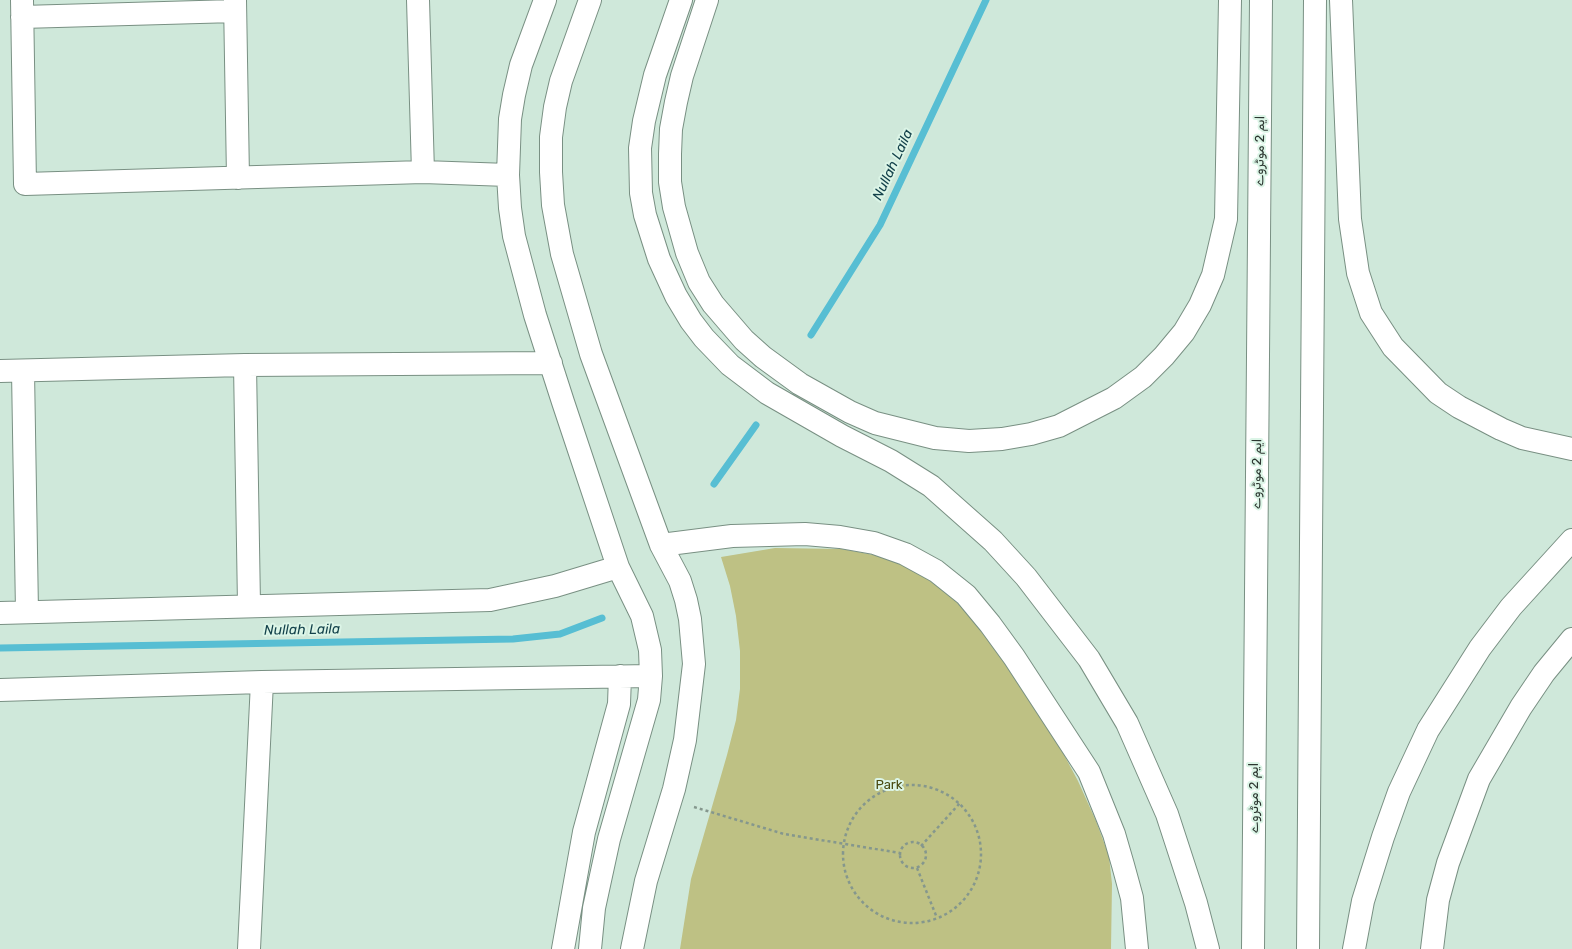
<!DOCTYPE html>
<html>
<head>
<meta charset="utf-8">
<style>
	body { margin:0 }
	canvas { display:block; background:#cfe8da }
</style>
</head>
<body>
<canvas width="1572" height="949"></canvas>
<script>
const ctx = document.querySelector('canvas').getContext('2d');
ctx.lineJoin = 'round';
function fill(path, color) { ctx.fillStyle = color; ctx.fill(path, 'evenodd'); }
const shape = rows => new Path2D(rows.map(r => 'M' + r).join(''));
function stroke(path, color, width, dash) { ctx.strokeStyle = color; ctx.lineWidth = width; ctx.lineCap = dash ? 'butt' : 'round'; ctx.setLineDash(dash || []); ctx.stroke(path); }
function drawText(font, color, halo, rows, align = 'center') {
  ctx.font = font + ' Rubik,Vazirmatn,sans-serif'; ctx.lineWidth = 4; ctx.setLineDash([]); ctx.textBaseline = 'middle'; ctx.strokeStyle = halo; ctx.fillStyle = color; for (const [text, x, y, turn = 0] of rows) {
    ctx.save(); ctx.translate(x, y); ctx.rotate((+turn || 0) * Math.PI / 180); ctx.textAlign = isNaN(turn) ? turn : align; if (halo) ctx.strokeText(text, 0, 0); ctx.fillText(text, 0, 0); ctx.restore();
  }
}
const green = shape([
	[775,548,842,549,879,556,909,567,947,592,979,626,1054,736,1078,781,1096,821,1109,856,1112,884,1111,949,680,949,691,879,727,755,736,720,740,689,740,651,736,616,730,586,721,557]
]);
const stream = shape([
	[811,335,880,225,986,0],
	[714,484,756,425],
	[0,648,513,639,560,634,602,618]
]);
const path = shape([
	'843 854a69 69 0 1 1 138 0a69 69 0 1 1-138 0Z',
	[694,807,784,834,900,853],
	'900 855a13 13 0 1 1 26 0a13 13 0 1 1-26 0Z',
	[921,846,960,803],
	[917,868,937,918]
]);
const street = shape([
	[22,0,25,184,423,172,508,175],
	[235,0,238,178],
	[418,0,423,172],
	[545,0,521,65,514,95,510,119,508,175,510,208,514,236,535,315,563,402,618,567,642,616,650,650,651,676,649,700,609,839,594,908,590,949],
	[590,0,561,81,555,107,551,137,551,172,553,205,562,254,591,354,661,545,680,581,686,600,690,619,694,664,685,740,674,789,646,881,632,949],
	[22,17,235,11],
	[245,365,249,605],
	[0,371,245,365,551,363],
	[23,371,27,612],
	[661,545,732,536,805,534,840,537,874,543,905,554,936,571,966,595,990,624,1014,657,1089,772,1114,834,1123,865,1132,898,1137,949],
	[0,613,490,600,555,586,618,567],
	[0,690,262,682,651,676],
	[249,949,262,682],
	[563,949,584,832,619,704,620,676],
	[1432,949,1438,900,1448,863,1479,779,1521,707,1544,673,1572,639]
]);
const highway = shape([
	[681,0,655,75,644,121,640,148,641,193,645,215,659,259,676,296,691,321,704,338,730,365,767,393,842,436,891,461,931,486,993,541,1026,577,1089,659,1127,723,1167,814,1196,903,1208,949],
	[707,0,682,76,676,102,671,129,670,154,670,182,674,207,687,253,699,282,713,304,744,340,763,357,800,384,850,412,875,423,935,438,969,441,1002,439,1031,434,1059,426,1114,398,1143,377,1164,356,1184,332,1200,305,1213,275,1226,219,1230,0],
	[1341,0,1350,219,1358,273,1371,313,1393,347,1438,393,1459,407,1501,429,1522,438,1572,449],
	[1253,949,1261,0],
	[1308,949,1315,0],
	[1354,949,1363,901,1383,837,1399,792,1428,730,1480,648,1511,607,1572,540]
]);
const streetNames = [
	["ایم 2 موٹروے",1260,151,-89],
	["ایم 2 موٹروے",1257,474,-89],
	["ایم 2 موٹروے",1254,798,-90]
];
const parkNames = [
	["Park",889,785]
];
const waterNames = [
	["Nullah Laila",893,165,-65],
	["Nullah Laila",302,630,-1]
];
fill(green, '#bec184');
stroke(stream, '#57bed3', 7);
stroke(street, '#799083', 24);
stroke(highway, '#799083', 24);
stroke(path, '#85978d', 2.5, [3, 3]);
stroke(street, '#fff', 22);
stroke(highway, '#fff', 22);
drawText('13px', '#2c3630', '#dcf5e7', streetNames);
drawText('13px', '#48490e', '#dcf5e7', parkNames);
drawText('italic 14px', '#14424b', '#dcf5e7', waterNames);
</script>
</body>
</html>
